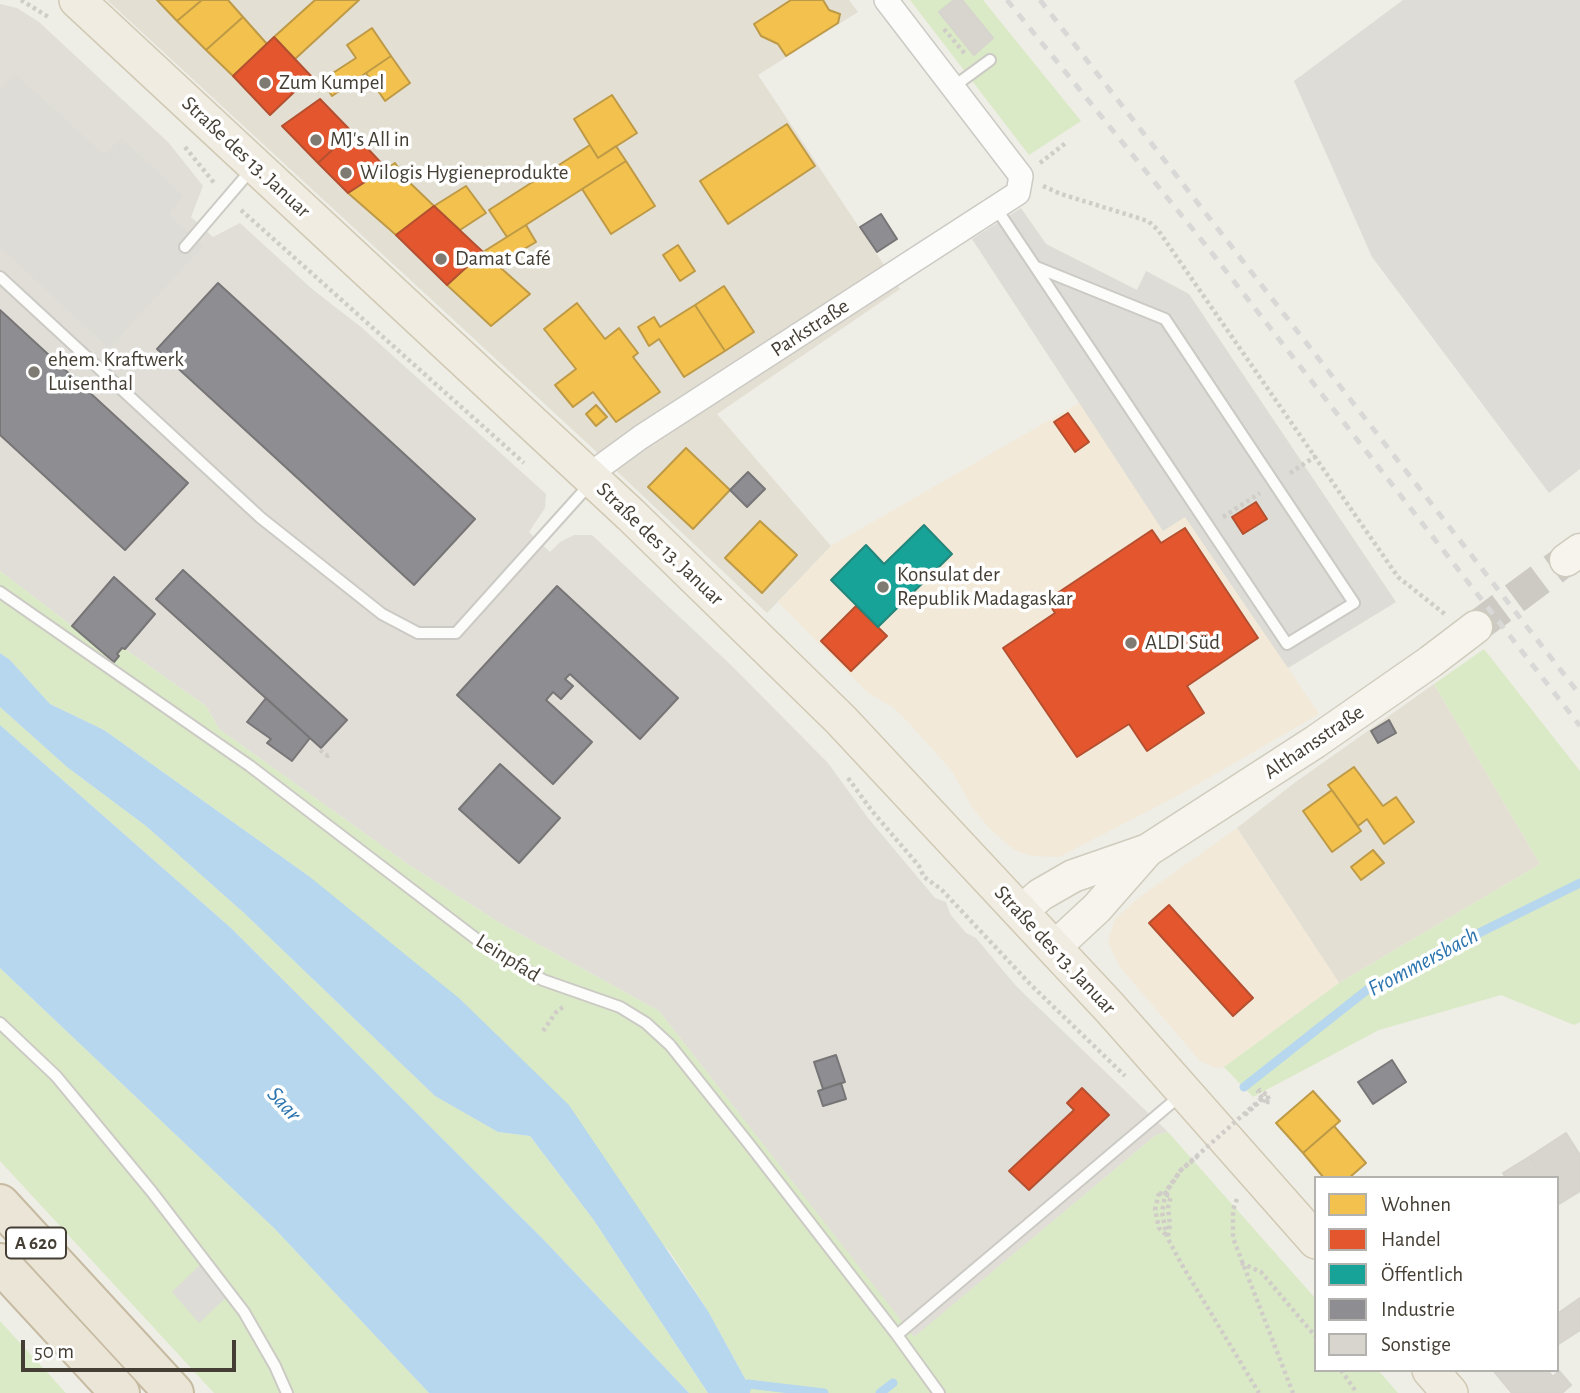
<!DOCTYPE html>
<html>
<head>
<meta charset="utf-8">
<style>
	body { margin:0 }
	#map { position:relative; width:1580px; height:1393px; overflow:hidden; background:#eeede6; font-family:"Alegreya Sans",sans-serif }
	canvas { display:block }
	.legend { position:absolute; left:1314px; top:1176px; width:245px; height:196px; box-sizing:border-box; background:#fff; border:2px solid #b4b2ae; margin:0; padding:9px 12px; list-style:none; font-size:21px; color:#443e34 }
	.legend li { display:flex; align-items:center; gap:14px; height:35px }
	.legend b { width:35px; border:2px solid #b4b2ae }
	.scale { position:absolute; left:21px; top:1340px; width:215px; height:32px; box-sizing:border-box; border:4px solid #443e34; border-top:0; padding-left:9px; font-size:21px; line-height:24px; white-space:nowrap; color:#443e34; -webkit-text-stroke:5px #fff; paint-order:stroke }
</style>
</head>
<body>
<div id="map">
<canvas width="1580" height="1393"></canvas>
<ul class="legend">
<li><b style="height:19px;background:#f2c14e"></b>Wohnen</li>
<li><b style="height:19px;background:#e4572e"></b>Handel</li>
<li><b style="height:19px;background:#17a398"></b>Öffentlich</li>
<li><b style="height:19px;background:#8d8d92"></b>Industrie</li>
<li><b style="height:19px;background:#d8d5cf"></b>Sonstige</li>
</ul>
<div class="scale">50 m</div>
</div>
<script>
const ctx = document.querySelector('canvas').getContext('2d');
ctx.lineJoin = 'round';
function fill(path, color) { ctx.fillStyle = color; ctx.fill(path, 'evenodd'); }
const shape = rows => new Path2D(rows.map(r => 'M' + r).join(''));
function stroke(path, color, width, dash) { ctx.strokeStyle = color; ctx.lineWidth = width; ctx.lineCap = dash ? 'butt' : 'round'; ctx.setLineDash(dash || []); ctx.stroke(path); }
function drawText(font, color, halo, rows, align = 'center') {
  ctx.font = font + ' "Alegreya Sans",sans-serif'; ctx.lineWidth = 7; ctx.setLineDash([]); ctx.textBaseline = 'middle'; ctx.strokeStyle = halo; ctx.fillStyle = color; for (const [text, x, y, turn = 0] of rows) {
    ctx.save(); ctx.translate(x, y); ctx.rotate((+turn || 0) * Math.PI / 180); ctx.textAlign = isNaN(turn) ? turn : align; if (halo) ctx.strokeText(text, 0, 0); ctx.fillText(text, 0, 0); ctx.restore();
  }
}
const residential = shape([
	[107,0,849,0,858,12,758,75,900,289,717,414,831,546,767,613,587,443],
	[1434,684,1540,864,1339,983,1237,828,1293,784]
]);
const commercial = shape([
	[1021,208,1046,244,1137,290,1146,271,1189,294,1396,602,1288,668,1319,714,1179,795,1059,857,1032,856,1016,851,992,831,973,809,952,771,908,722,894,708,867,692,778,602,831,546,1079,403,972,239],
	[1237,828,1339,983,1224,1067,1216,1068,1200,1061,1120,967,1108,942,1115,919,1141,896]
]);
const industrial = shape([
	[0,4,17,8,39,22,169,143,203,186,191,217,213,237,240,223,312,289,361,327,546,494,545,508,529,532,550,552,560,542,574,535,592,535,732,666,828,763,868,818,935,898,946,902,950,914,966,933,976,938,1016,986,1168,1132,1156,1135,914,1338,659,1011,500,923,409,865,219,729,206,706,125,649,155,614,114,578,72,626,0,571]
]);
const green = shape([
	[910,0,983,0,1081,121,1029,155],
	[0,571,72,626,114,661,122,648,125,649,206,706,219,729,409,865,500,923,659,1011,914,1337,1156,1135,1168,1132,1316,1299,1316,1370,1378,1370,1398,1393,746,1393,748,1384,708,1311,670,1252,310,877,104,730,50,704,10,660,0,653],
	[1484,649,1580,771,1580,1022,1574,1025,1501,995,1379,1030,1253,1097,1224,1067,1339,983,1540,864,1434,684],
	[0,707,67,767,146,826,244,913,435,1096,498,1132,530,1136,593,1219,708,1393,689,1393,543,1239,231,928,0,725],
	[0,968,274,1228,429,1393,214,1393,0,1161],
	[0,1321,66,1393,0,1393]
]);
const parking = shape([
	[1403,0,1580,0,1580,469,1549,493,1372,257,1294,81],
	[15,74,104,155,121,138,183,196,168,214,203,246,109,348,0,247,0,90],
	[1021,208,1046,244,1137,290,1146,271,1189,294,1396,602,1288,668,1185,517,1163,531,972,239],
	[205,1260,230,1294,199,1323,172,1292]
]);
const water = shape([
	[0,653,10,660,50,704,104,730,310,877,460,999,569,1105,708,1311,748,1384,746,1393,708,1393,593,1219,530,1136,498,1132,435,1096,244,913,146,826,67,767,0,707],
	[0,725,231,928,543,1239,689,1393,429,1393,274,1228,0,968]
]);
const homes = shape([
	[157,0,202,0,177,21,157,0],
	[202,0,228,0,243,17,206,50,177,21,202,0],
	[315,0,359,0,295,59,274,37,315,0],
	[791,0,823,0,829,10,840,14,838,23,786,56,778,44,761,36,754,24,791,0],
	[243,17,267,44,233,76,206,50,243,17],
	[372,28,391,56,332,96,322,80,356,58,347,45,372,28],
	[391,56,410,83,385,101,366,73,391,56],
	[612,95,637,133,598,158,574,119,612,95],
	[787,124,815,166,728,224,700,181,787,124],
	[590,145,598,158,616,146,626,161,507,237,489,210,590,145],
	[626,161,655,206,611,234,582,189,626,161],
	[395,163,407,180,434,206,396,235,348,193,395,163],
	[466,186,486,213,460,230,434,206,466,186],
	[526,225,536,242,497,265,483,252,526,225],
	[678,245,695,271,680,281,663,255,678,245],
	[483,252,530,294,491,326,447,285,483,252],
	[724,286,754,332,725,351,695,305,724,286],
	[577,303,605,339,619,328,638,353,633,357,660,392,616,422,593,392,573,407,555,385,576,369,544,329,577,303],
	[695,305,725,351,684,377,659,339,649,346,638,327,654,317,660,327,695,305],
	[596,405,607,417,596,426,586,414,596,405],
	[686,448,730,490,693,529,648,487,686,448],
	[760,521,797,555,762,593,725,558,760,521],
	[1354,767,1383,806,1396,797,1414,822,1384,844,1367,819,1358,826,1328,785,1354,767],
	[1332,790,1361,831,1332,852,1303,811,1332,790],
	[1373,850,1384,863,1361,880,1351,867,1373,850],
	[1313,1091,1340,1121,1303,1153,1276,1123,1313,1091],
	[1334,1126,1366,1163,1349,1178,1324,1178,1303,1153,1334,1126]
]);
const shops = shape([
	[274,37,311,76,270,115,233,76,274,37],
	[320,99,352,132,318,163,282,126,320,99],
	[352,132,386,168,348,193,318,163,352,132],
	[434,206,483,252,447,285,396,235,434,206],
	[1068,413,1089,442,1075,452,1054,422,1068,413],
	[1256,502,1267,519,1243,534,1232,517,1256,502],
	[1185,528,1258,638,1187,686,1204,713,1147,751,1129,724,1077,757,1003,648,1055,613,1047,600,1152,530,1161,543,1185,528],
	[856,606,887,636,851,671,821,641,856,606],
	[1169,905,1253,998,1233,1016,1149,923,1169,905],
	[1082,1088,1109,1115,1029,1190,1009,1171,1074,1110,1067,1103,1082,1088]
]);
const public = shape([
	[924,525,952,554,878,627,831,580,866,545,884,564,924,525]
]);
const industry = shape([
	[881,214,897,239,877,252,860,227,881,214],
	[218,283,475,519,414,585,157,349,218,283],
	[0,310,188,483,125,550,0,435,0,310],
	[748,472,765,489,747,507,730,490,748,472],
	[183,570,347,720,321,748,156,599,183,570],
	[114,577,155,614,125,649,122,648,117,654,119,656,114,662,72,626,114,577],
	[557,586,678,698,640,739,570,674,565,679,573,686,561,699,553,692,546,700,592,742,553,784,457,695,557,586],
	[266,698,310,738,292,761,267,743,271,739,247,722,266,698],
	[1389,720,1396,733,1378,743,1371,731,1389,720],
	[500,764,560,818,519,863,459,809,500,764],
	[836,1055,845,1082,823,1089,814,1062,836,1055],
	[1392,1060,1406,1082,1373,1104,1358,1082,1392,1060],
	[841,1083,846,1099,823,1106,818,1091,841,1083]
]);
const stream = shape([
	[1244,1087,1372,986,1580,883],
	[745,1393,748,1384,824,1393],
	[880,1393,893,1383]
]);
const building = shape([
	[954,0,962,0,993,38,974,55,939,12,954,0],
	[1566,1133,1580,1155,1580,1191,1559,1204,1557,1178,1542,1178,1529,1157,1566,1133],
	[1529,1157,1542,1178,1506,1178,1503,1173,1529,1157],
	[1580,1298,1580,1330,1557,1345,1557,1314,1580,1298],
	[1493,1370,1547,1370,1553,1377,1559,1371,1571,1385,1562,1393,1512,1393,1493,1370]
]);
const secondaryTunnel = shape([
	[1476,627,1566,560]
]);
const path = shape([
	[21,0,50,18],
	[944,29,966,55],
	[185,147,215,184],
	[1040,163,1067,142],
	[1043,186,1061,194,1148,221,1158,230,1398,577,1446,615],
	[241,210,524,463],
	[1290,473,1316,456],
	[1223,517,1260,493],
	[320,750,328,756,329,754],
	[848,778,872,811,919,866,924,877,941,889,1030,984,1125,1076],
	[543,1031,557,1011,563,1007],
	[1262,1098,1258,1092,1260,1090,1267,1095],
	[1266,1102,1270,1102,1267,1095],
	[1245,1115,1267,1095],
	[1198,1156,1181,1170,1166,1191,1162,1212,1167,1237,1182,1265,1259,1393],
	[1159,1193,1155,1210,1159,1228,1165,1234],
	[1237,1199,1233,1210,1233,1238,1293,1393],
	[1168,1236,1170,1225,1168,1208,1171,1196],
	[1241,1263,1261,1272,1316,1337],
	[1341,1370,1357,1393]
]);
const lane = shape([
	[953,87,990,60],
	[996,208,1287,644,1354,603,1165,319,1036,267],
	[185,247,251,170],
	[0,277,261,518,382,614,418,633,456,633,589,485],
	[0,592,250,766,496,954,543,980,620,1007,646,1023,670,1045,749,1144,897,1335,939,1393],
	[0,1023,56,1076,152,1192,244,1312,275,1366,287,1393],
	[897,1335,1181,1095]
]);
const street = shape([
	[589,475,641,437,1018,193,1021,176,886,0]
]);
const secondary = shape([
	[1566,560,1580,550],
	[1021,912,1040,895,1073,876,1148,850,1315,742,1430,662,1476,627],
	[1054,948,1097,908,1147,851]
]);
const primary = shape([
	[77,0,631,515,841,720,1110,1008,1316,1241],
	[1430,1370,1450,1393]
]);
const highway = shape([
	[0,1204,174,1393],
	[0,1263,120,1393]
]);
const rail = shape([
	[1007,0,1208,248,1580,726],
	[1040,0,1580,695]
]);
const pathBridge = shape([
	[1159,1193,1171,1196],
	[1165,1194,1181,1170,1262,1098,1266,1102]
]);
const markers = [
	[265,83,7,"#807b72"],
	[316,140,7,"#807b72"],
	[346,173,7,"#807b72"],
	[441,259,7,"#807b72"],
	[34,372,7,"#807b72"],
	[883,587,7,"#807b72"],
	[1131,643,7,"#807b72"]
];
const shields = [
	[36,1243,60]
];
const shieldNames = [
	["A 620",36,1243]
];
const poiNames = [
	["Zum Kumpel",279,83],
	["MJ's All in",330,140],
	["Wilogis Hygieneprodukte",360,173],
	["Damat Café",455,259],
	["ehem. Kraftwerk",48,360],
	["Luisenthal",48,384],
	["Konsulat der",897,575],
	["Republik Madagaskar",897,599],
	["ALDI Süd",1145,643]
];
const streetNames = [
	["Straße des 13. Januar",246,157,43],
	["Parkstraße",810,328,-33],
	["Straße des 13. Januar",660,544,44],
	["Althansstraße",1314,742,-34],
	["Straße des 13. Januar",1055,950,47],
	["Leinpfad",508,958,32]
];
const waterNames = [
	["Frommersbach",1423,962,-28],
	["Saar",284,1104,47]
];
fill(residential, '#e3dfd3');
fill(commercial, '#f2e9d8');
fill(industrial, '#e1ded8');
fill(green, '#dbeac6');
fill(parking, '#dddcd6');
fill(water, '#b6d7ed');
fill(homes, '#f2c14e');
stroke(homes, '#be9a46', 2);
fill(shops, '#e4572e');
stroke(shops, '#b45030', 2);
fill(public, '#17a398');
stroke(public, '#24857a', 2);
fill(industry, '#8d8d92');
stroke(industry, '#777576', 2);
stroke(stream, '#b6d7ed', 9);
fill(building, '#d8d5cf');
stroke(building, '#d6d4cc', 2);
stroke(secondaryTunnel, '#cccac2', 32, [32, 16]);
stroke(lane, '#cccac4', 14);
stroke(street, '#cccac4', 26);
stroke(secondary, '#cfccbe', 35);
stroke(primary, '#d1c9b3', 38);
stroke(highway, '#c6baa1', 42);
stroke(path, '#d0cdc9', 4.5, [3.5, 3.5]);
stroke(lane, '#fcfcfb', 10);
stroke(street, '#fcfcfb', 23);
stroke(secondary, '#f6f4ed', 32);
stroke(primary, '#f0ece2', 35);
stroke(highway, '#ebe5d7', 38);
stroke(rail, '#d8d8d7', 5, [9, 9]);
stroke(pathBridge, '#d0cdc9', 4.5, [3.5, 3.5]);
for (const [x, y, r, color] of markers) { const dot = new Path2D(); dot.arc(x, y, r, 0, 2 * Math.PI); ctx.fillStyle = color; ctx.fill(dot); stroke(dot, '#fff', 2.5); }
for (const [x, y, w] of shields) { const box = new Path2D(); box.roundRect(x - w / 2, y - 15.5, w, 31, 5); ctx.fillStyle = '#fff'; ctx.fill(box); stroke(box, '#443e34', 2); }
drawText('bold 19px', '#443e34', null, shieldNames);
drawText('21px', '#443e34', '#fff', poiNames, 'left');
drawText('21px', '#443e34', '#fff', streetNames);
drawText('italic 23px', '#2d75af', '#fff', waterNames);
</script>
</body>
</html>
